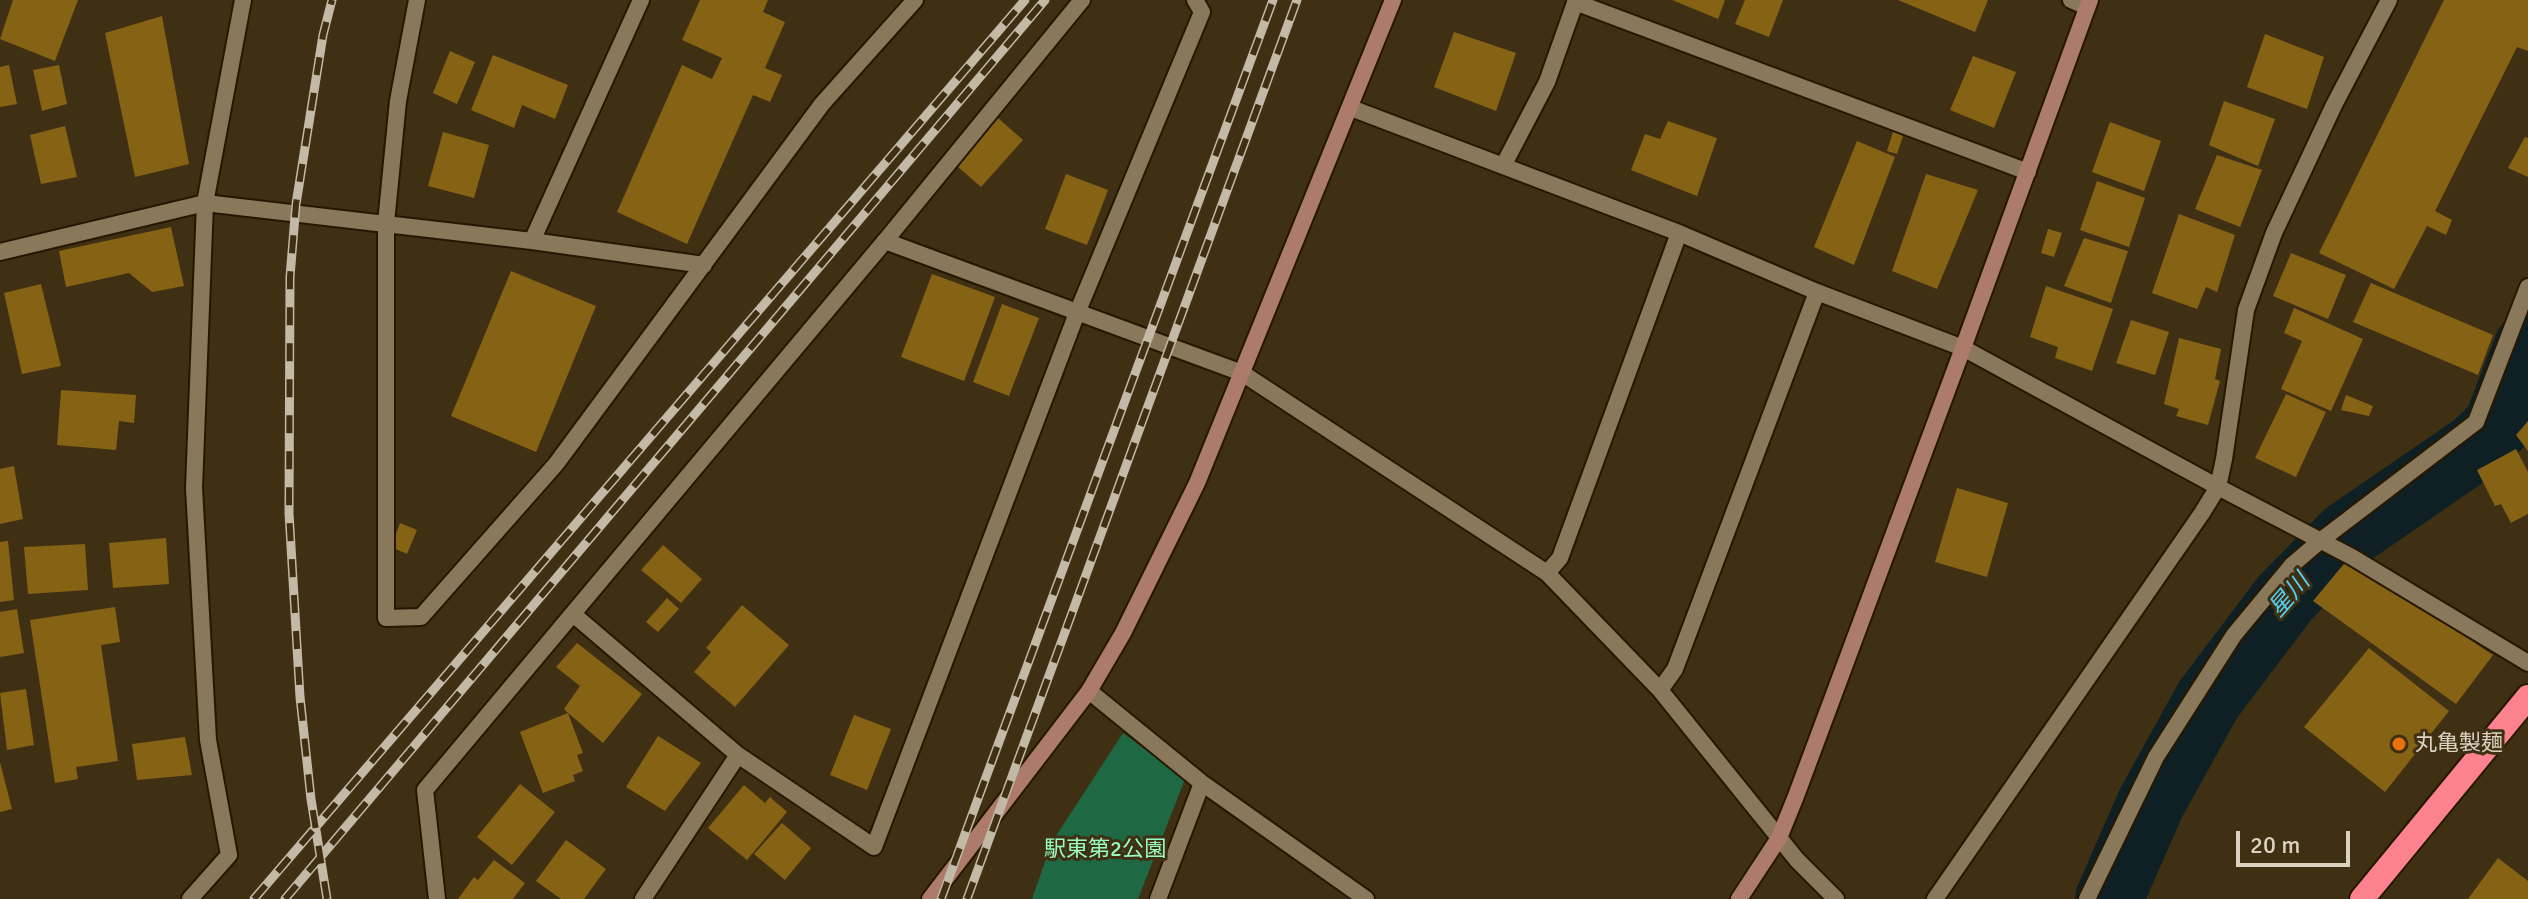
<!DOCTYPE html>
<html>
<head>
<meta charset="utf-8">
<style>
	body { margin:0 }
	#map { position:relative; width:2528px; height:899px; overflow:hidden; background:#3f3014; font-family:Signika,sans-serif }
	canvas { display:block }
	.scale { position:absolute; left:2236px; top:831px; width:114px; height:36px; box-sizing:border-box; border:4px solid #dbd2c2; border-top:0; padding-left:10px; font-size:24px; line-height:28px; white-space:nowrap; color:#dbd2c2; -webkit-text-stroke:6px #3f3014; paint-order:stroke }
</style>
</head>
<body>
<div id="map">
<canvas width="2528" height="899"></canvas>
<div class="scale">20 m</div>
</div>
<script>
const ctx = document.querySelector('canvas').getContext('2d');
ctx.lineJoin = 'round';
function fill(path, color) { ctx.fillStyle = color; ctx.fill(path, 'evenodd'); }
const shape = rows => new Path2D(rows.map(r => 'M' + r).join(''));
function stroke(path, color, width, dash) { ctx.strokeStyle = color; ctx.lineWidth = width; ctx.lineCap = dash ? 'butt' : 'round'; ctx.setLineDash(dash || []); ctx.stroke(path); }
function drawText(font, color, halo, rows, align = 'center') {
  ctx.font = font + ' Signika,"Noto Sans JP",sans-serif'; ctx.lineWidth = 6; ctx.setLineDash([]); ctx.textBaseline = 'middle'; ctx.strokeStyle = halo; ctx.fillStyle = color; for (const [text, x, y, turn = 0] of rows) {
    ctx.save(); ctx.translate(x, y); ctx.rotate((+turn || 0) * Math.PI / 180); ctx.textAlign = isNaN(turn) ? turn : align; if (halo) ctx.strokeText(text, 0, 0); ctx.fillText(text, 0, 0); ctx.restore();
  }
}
const green = shape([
	[1123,733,1185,779,1138,899,1032,899,1052,842]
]);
const river = shape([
	[2109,899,2151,803,2208,700,2285,598,2347,535,2475,447,2497,426,2528,346]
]);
const building = shape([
	[13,0,78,0,55,61,0,39],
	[700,0,768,0,763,12,785,22,765,68,782,75,770,102,753,95,687,244,617,212,682,65,712,79,722,58,682,40],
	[1672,0,1725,0,1718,19],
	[1745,0,1783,0,1769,37,1735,24],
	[1898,0,1988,0,1975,32],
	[2444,0,2528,0,2528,51,2517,47,2435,211,2452,220,2446,235,2427,226,2394,289,2319,253],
	[162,16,189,164,135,177,105,33],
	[1454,32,1516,53,1496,111,1434,87],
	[2265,34,2324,57,2307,109,2247,87],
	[450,51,475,62,457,104,433,93],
	[493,55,568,85,555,119,522,105,514,128,471,110],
	[1973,56,2016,72,1994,128,1950,110],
	[9,65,17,104,0,107,0,67],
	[59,65,67,104,42,111,33,70],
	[2224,101,2275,119,2258,166,2209,145],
	[998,118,1023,140,981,187,957,166],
	[1668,121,1717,138,1697,196,1631,170,1645,134,1660,139],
	[2110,122,2161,141,2144,191,2092,172],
	[65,126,77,177,41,184,30,135],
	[443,132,489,145,474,198,428,186],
	[1893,132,1903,136,1897,154,1887,151],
	[2525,137,2528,138,2528,177,2508,168],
	[1857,141,1895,157,1854,265,1814,247],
	[2217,155,2262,170,2240,227,2195,209],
	[1066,174,1108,190,1087,245,1045,229],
	[1926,174,1978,190,1937,289,1892,271],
	[2097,181,2145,198,2129,247,2080,230],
	[2179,214,2235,235,2217,292,2206,287,2197,309,2152,293],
	[171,227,184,286,152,292,129,273,66,287,59,251],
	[2048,229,2062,233,2054,257,2041,253],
	[2084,238,2128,251,2111,303,2064,286],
	[2291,253,2346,275,2328,319,2273,296],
	[511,271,596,306,536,452,451,416],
	[932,274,995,297,964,381,901,357],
	[2371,283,2493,335,2478,375,2353,322],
	[41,284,61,366,22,374,4,293],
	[2046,286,2113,309,2092,371,2055,358,2058,347,2030,337],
	[1002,304,1039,318,1009,396,973,382],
	[2294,308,2363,339,2331,411,2281,389,2302,341,2284,333],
	[2131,320,2169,332,2155,375,2116,363],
	[2179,338,2221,349,2215,379,2220,381,2208,425,2176,416,2179,409,2164,404],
	[61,390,136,395,134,423,119,421,116,450,57,445],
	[2286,394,2326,412,2296,477,2255,458],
	[2346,395,2373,406,2369,416,2341,410],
	[2528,421,2528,451,2516,435],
	[2516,449,2528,472,2528,514,2511,523,2501,504,2495,506,2477,470],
	[14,466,23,519,0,524,0,469],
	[1957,488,2008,503,1987,577,1935,562],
	[400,523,417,530,407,554,391,547],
	[166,538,169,584,113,588,109,543],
	[8,541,14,600,0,602,0,542],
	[85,544,88,590,28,594,24,547],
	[663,545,702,579,681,603,641,570],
	[2348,559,2493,655,2456,704,2313,601],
	[667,598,679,609,658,632,646,622],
	[742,605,789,645,735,707,694,672,711,652,706,648],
	[115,607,120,642,101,645,118,761,76,767,78,779,55,783,30,620],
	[17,609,24,653,0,657,0,612],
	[577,643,642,694,603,743,568,713,583,753,577,755,583,771,573,775,575,781,543,793,520,732,568,713,564,709,580,686,556,667],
	[2369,648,2449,711,2385,792,2304,727],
	[26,689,34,745,7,750,0,693],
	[854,715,891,729,867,790,830,775],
	[658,736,701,763,665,811,626,787],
	[185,737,192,775,137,780,132,744],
	[0,762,12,809,0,812],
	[520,784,555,812,512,865,477,837],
	[744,785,765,803,770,797,787,812,747,860,708,828],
	[782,823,811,848,785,880,754,854],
	[566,840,606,869,584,899,561,899,536,881],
	[2498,858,2528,881,2528,899,2468,899],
	[494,860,525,883,513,899,458,899,474,877,478,880]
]);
const lane = shape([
	[885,241,1082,0],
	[1077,313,1202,12,1195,0]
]);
const street = shape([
	[417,0,398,101,386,223,386,618,421,617,556,464,822,104,915,0],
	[2071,0,2087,7],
	[1575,2,2028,172],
	[1351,108,1679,233,1817,292,1963,348,2218,487,2352,557,2528,663],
	[1503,166,1547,82,1576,0],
	[532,241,641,0],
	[0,252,205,203,532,241,704,265],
	[1547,573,1560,558,1679,233],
	[573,614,738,755,874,847,1077,313],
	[1660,690,1675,669,1817,292],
	[1089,691,1202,783,1366,899],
	[190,899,229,855,208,740,194,488,205,203,243,0],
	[437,899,425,790,885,241,1242,373,1547,573,1660,690,1797,860,1836,899],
	[643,899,738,755],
	[1158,899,1202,783],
	[1935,899,2202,513,2218,487,2224,459,2246,310,2274,233,2334,105,2389,0],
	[2087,899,2156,757,2234,635,2292,565,2320,541,2476,422,2528,287]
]);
const secondary = shape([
	[930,899,1089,691,1123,633,1197,483,1393,0],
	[1739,899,1779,838,1796,796,1963,348,2090,0]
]);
const highway = shape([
	[2362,899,2528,697]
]);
const rail = shape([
	[254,899,1025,0],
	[285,899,1045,0],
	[327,899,311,799,300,697,289,513,290,277,296,204,323,35,332,0],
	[941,899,1273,0],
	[967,899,1297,0]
]);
const markers = [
	[2399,744,8,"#e8710a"]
];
const poiNames = [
	["丸亀製麺",2415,744]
];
const parkNames = [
	["駅東第2公園",1105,850]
];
const waterNames = [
	["星川",2290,596,-49]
];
fill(green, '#1e6944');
stroke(river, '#0f2025', 68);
fill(building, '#866214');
stroke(lane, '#261800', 20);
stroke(street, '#261800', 20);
stroke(secondary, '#261800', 20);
stroke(highway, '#261800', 28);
stroke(lane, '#8a785b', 16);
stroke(street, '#8a785b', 16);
stroke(secondary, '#ac7b6a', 16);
stroke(highway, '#fb828e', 24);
stroke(rail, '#c3b9a7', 9);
stroke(rail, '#3f3014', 6, [18]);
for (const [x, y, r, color] of markers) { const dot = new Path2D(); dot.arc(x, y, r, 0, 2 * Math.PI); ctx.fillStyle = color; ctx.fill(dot); stroke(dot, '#3f3014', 3); }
drawText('22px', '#dbd2c2', '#3f3014', poiNames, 'left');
drawText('22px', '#97fbc2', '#3f3014', parkNames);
drawText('italic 24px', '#51d5fa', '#3f3014', waterNames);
</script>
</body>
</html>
